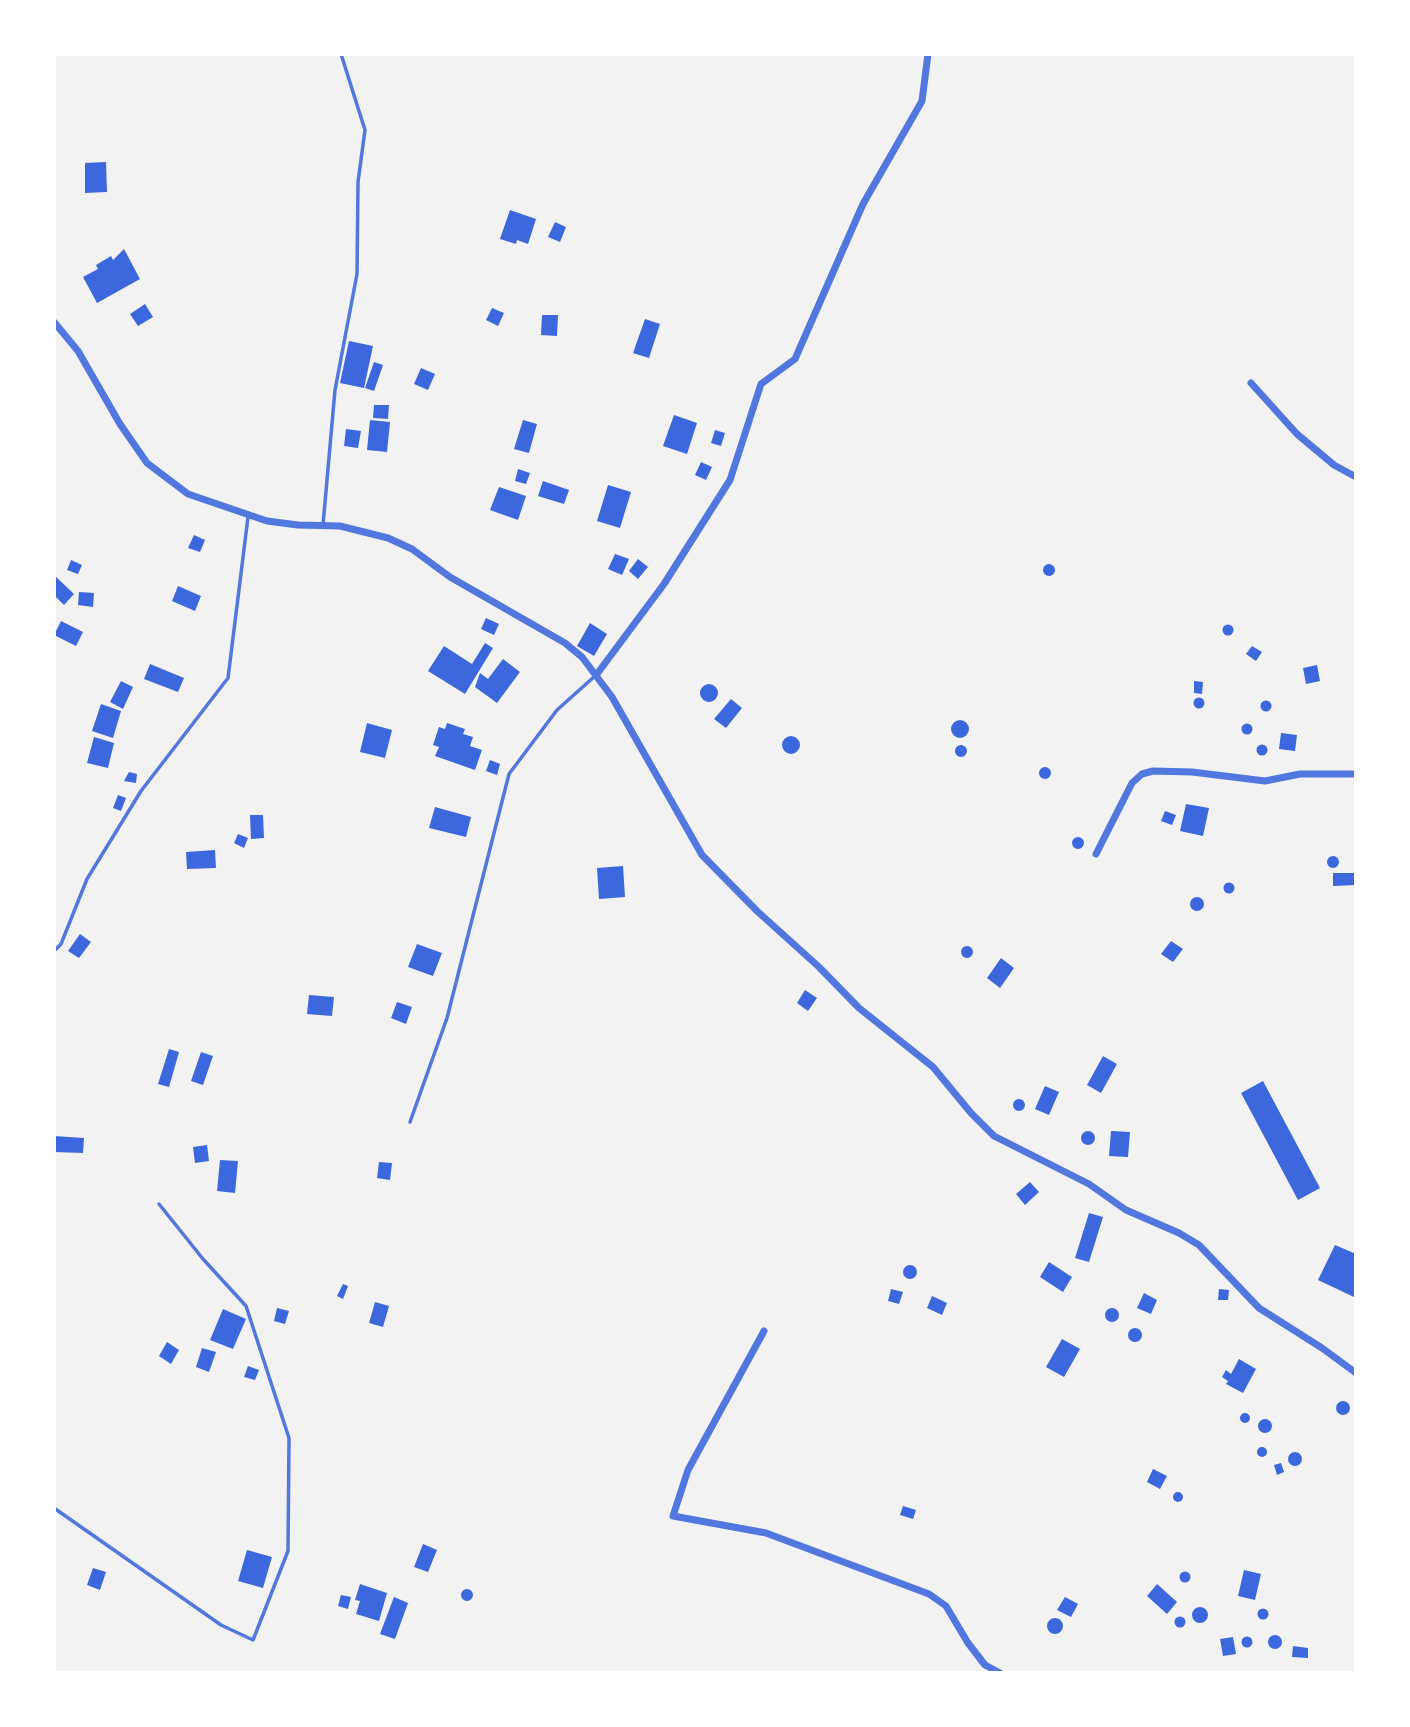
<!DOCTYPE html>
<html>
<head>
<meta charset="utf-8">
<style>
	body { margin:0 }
	#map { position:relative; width:1410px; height:1727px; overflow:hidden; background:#f2f2f2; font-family:"DejaVu Sans",sans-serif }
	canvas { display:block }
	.frame { position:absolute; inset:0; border:56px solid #fff; pointer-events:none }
</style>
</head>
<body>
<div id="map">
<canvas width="1410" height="1727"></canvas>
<div class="frame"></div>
</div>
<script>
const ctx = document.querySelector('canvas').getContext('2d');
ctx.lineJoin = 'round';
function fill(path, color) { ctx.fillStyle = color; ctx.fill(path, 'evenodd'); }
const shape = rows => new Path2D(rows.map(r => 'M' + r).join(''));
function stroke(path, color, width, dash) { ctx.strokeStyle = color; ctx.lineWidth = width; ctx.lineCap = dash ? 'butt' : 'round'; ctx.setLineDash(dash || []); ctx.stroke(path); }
const building = shape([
	[106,162,107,192,85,193,85,163],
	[510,210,536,219,528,244,517,240,516,244,500,239],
	[555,222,566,227,560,242,548,237],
	[124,249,140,279,97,303,83,277,98,269,96,265,111,256,113,260],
	[145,304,153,317,138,326,130,314],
	[492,308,504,313,498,326,486,320],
	[542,315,558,315,557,336,541,335],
	[645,319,660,324,649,358,633,353],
	[349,341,373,346,364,388,340,383],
	[374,362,383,365,374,391,365,388],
	[421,368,435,374,428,390,414,384],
	[374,405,389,405,388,419,373,418],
	[674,415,697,423,687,454,663,446],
	[370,420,390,422,387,452,367,450],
	[523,420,537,424,529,453,514,449],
	[346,429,361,431,358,448,344,446],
	[715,430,725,433,721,446,711,443],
	[701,462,712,467,706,480,695,475],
	[518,469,530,473,526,484,515,481],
	[543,481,569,490,564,504,538,496],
	[608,485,631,492,620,528,597,521],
	[499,487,526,496,518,520,490,510],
	[194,535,205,540,200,552,188,548],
	[615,554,629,559,622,575,608,569],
	[638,559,648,567,638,579,629,571],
	[71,560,82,565,78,574,67,570],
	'1043 570a6 6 0 1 1 12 0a6 6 0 1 1-12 0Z',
	[54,575,74,594,64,605,54,595],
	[178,586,201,596,195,611,172,601],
	[79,592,94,593,93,607,78,605],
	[486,618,499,624,494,635,481,629],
	[61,621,83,632,76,646,54,635],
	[590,623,607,634,594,656,577,646],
	'1222.5 630a5.5 5.5 0 1 1 11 0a5.5 5.5 0 1 1-11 0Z',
	[485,643,493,648,465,694,428,671,444,646,472,664],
	[1252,646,1262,652,1256,661,1246,654],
	[503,659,520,672,497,703,475,687,480,673,488,679],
	[150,664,184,678,178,692,144,679],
	[1317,665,1320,681,1306,684,1303,668],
	[121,681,133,687,123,709,110,702],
	[1194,681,1203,682,1202,694,1194,693],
	'700 693a9 9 0 1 1 18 0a9 9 0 1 1-18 0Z',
	'1193.5 703a5.5 5.5 0 1 1 11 0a5.5 5.5 0 1 1-11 0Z',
	[731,699,742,708,726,728,714,719],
	'1260.5 706a5.5 5.5 0 1 1 11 0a5.5 5.5 0 1 1-11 0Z',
	[101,704,121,711,113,738,92,731],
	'951 729a9 9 0 1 1 18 0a9 9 0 1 1-18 0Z',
	[367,723,392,730,385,758,360,752],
	[447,723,465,729,463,734,473,737,470,746,482,750,475,770,435,756,439,747,433,745,439,727,445,729],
	'1241.5 729a5.5 5.5 0 1 1 11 0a5.5 5.5 0 1 1-11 0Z',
	[1281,733,1297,735,1295,751,1279,749],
	'782 745a9 9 0 1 1 18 0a9 9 0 1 1-18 0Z',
	[94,737,114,743,108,768,87,763],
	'1256.5 750a5.5 5.5 0 1 1 11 0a5.5 5.5 0 1 1-11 0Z',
	'955 751a6 6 0 1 1 12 0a6 6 0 1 1-12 0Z',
	[490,760,500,764,497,775,486,771],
	'1039 773a6 6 0 1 1 12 0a6 6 0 1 1-12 0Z',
	[129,772,137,774,136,783,124,781],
	[118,795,126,798,121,811,113,808],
	[1186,804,1209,808,1203,836,1180,831],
	[435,807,471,817,466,837,429,828],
	[1165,811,1176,815,1172,825,1161,821],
	[250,815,263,815,264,838,251,839],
	[238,834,248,838,244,848,234,843],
	'1072 843a6 6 0 1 1 12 0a6 6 0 1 1-12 0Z',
	[215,850,216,868,187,869,186,852],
	'1327 862a6 6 0 1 1 12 0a6 6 0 1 1-12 0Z',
	[623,866,625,897,599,899,597,868],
	[1333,873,1356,873,1356,885,1333,886],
	'1223.5 888a5.5 5.5 0 1 1 11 0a5.5 5.5 0 1 1-11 0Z',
	'1190 904a7 7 0 1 1 14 0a7 7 0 1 1-14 0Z',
	[80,934,91,942,79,958,68,951],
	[1171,941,1183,949,1173,962,1161,954],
	[417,944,442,953,433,976,408,967],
	'961 952a6 6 0 1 1 12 0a6 6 0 1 1-12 0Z',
	[1001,958,1014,968,1000,988,987,978],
	[805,990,817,998,808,1011,797,1003],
	[309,995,334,997,332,1016,307,1014],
	[397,1002,412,1007,406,1024,391,1018],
	[169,1049,179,1052,169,1087,158,1084],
	[201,1052,213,1056,203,1085,191,1081],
	[1103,1056,1117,1064,1101,1093,1087,1085],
	[1263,1081,1320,1188,1298,1200,1241,1093],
	[1045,1086,1059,1092,1049,1115,1035,1109],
	'1013 1105a6 6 0 1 1 12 0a6 6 0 1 1-12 0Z',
	'1081 1138a7 7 0 1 1 14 0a7 7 0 1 1-14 0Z',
	[1111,1131,1130,1132,1128,1157,1109,1156],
	[54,1136,84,1138,83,1153,54,1152],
	[207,1145,209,1161,195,1163,193,1147],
	[220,1160,238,1161,235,1193,217,1191],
	[379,1162,392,1163,390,1180,377,1178],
	[1030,1182,1039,1192,1025,1205,1016,1194],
	[1089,1213,1103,1217,1089,1262,1075,1258],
	[1335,1245,1356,1254,1354,1297,1318,1280],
	[1049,1262,1072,1277,1063,1292,1040,1277],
	'903 1272a7 7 0 1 1 14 0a7 7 0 1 1-14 0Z',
	[343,1284,348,1286,343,1299,337,1296],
	[891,1289,903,1292,899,1304,888,1301],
	[1219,1289,1229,1290,1228,1300,1218,1300],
	[1144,1293,1157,1300,1151,1314,1137,1308],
	[932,1296,947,1303,942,1315,927,1308],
	[375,1302,389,1306,383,1327,369,1323],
	'1105 1315a7 7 0 1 1 14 0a7 7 0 1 1-14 0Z',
	[277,1308,289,1311,285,1324,274,1321],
	[223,1309,246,1319,233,1349,210,1340],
	'1128 1335a7 7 0 1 1 14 0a7 7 0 1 1-14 0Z',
	[1062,1339,1080,1349,1064,1377,1046,1367],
	[167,1342,179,1350,171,1364,159,1356],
	[202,1348,216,1352,209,1372,196,1367],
	[1239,1359,1256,1369,1243,1393,1226,1384,1228,1381,1222,1377,1226,1370,1231,1374],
	[248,1366,259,1370,255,1380,244,1377],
	'1336 1408a7 7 0 1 1 14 0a7 7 0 1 1-14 0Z',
	'1240 1418a5 5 0 1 1 10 0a5 5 0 1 1-10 0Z',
	'1258 1426a7 7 0 1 1 14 0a7 7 0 1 1-14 0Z',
	'1257 1452a5 5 0 1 1 10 0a5 5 0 1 1-10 0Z',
	'1288 1459a7 7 0 1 1 14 0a7 7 0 1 1-14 0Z',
	[1281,1463,1284,1472,1277,1475,1274,1465],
	[1153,1469,1167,1476,1160,1489,1147,1482],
	'1173 1497a5 5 0 1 1 10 0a5 5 0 1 1-10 0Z',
	[903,1506,916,1510,913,1519,900,1515],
	[423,1544,437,1550,428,1572,414,1567],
	[247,1550,272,1557,263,1588,238,1581],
	[93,1568,106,1572,100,1590,87,1585],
	[1244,1570,1261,1574,1255,1600,1238,1596],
	'1179.5 1577a5.5 5.5 0 1 1 11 0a5.5 5.5 0 1 1-11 0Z',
	[360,1584,387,1593,379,1621,356,1614,360,1601,355,1600],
	[1157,1584,1177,1602,1167,1614,1147,1596],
	'461 1595a6 6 0 1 1 12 0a6 6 0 1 1-12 0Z',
	[341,1595,351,1597,348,1609,338,1606],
	[394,1597,408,1603,395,1639,380,1634],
	[1065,1597,1078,1604,1071,1617,1057,1610],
	'1192 1615a8 8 0 1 1 16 0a8 8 0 1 1-16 0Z',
	'1257.5 1614a5.5 5.5 0 1 1 11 0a5.5 5.5 0 1 1-11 0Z',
	'1174.5 1622a5.5 5.5 0 1 1 11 0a5.5 5.5 0 1 1-11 0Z',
	'1047 1626a8 8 0 1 1 16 0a8 8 0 1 1-16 0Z',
	'1268 1642a7 7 0 1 1 14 0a7 7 0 1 1-14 0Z',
	'1241.5 1642a5.5 5.5 0 1 1 11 0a5.5 5.5 0 1 1-11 0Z',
	[1233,1637,1236,1654,1223,1656,1220,1639],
	[1293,1646,1308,1648,1308,1658,1292,1657]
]);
const service = shape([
	[323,525,335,390,357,274,358,182,365,130,341,54],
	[54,951,61,944,87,879,141,791,228,678,248,517],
	[410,1122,447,1018,509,774,557,710,595,676],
	[54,1508,221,1625,253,1640,288,1551,289,1438,246,1306,203,1259,159,1204]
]);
const minor = shape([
	[54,322,78,351,120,424,147,463,188,494,267,521,298,525,340,526,388,538,412,549,450,577,565,643,582,657,612,697,702,855,757,911,819,967,859,1008,933,1067,971,1113,994,1136,1089,1184,1126,1210,1179,1233,1199,1245,1259,1308,1322,1348,1356,1373],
	[1251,383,1297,434,1334,465,1356,477],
	[597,674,664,584,730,480,761,384,795,359,863,204,922,101,928,54],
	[1096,854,1132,783,1142,774,1153,771,1192,772,1265,781,1300,774,1356,774],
	[764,1331,688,1470,673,1516,766,1533,929,1594,946,1606,968,1643,985,1665,1000,1673]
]);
fill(building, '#3d67dc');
stroke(service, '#5277de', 3.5);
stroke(minor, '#5277de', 7);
</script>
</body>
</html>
